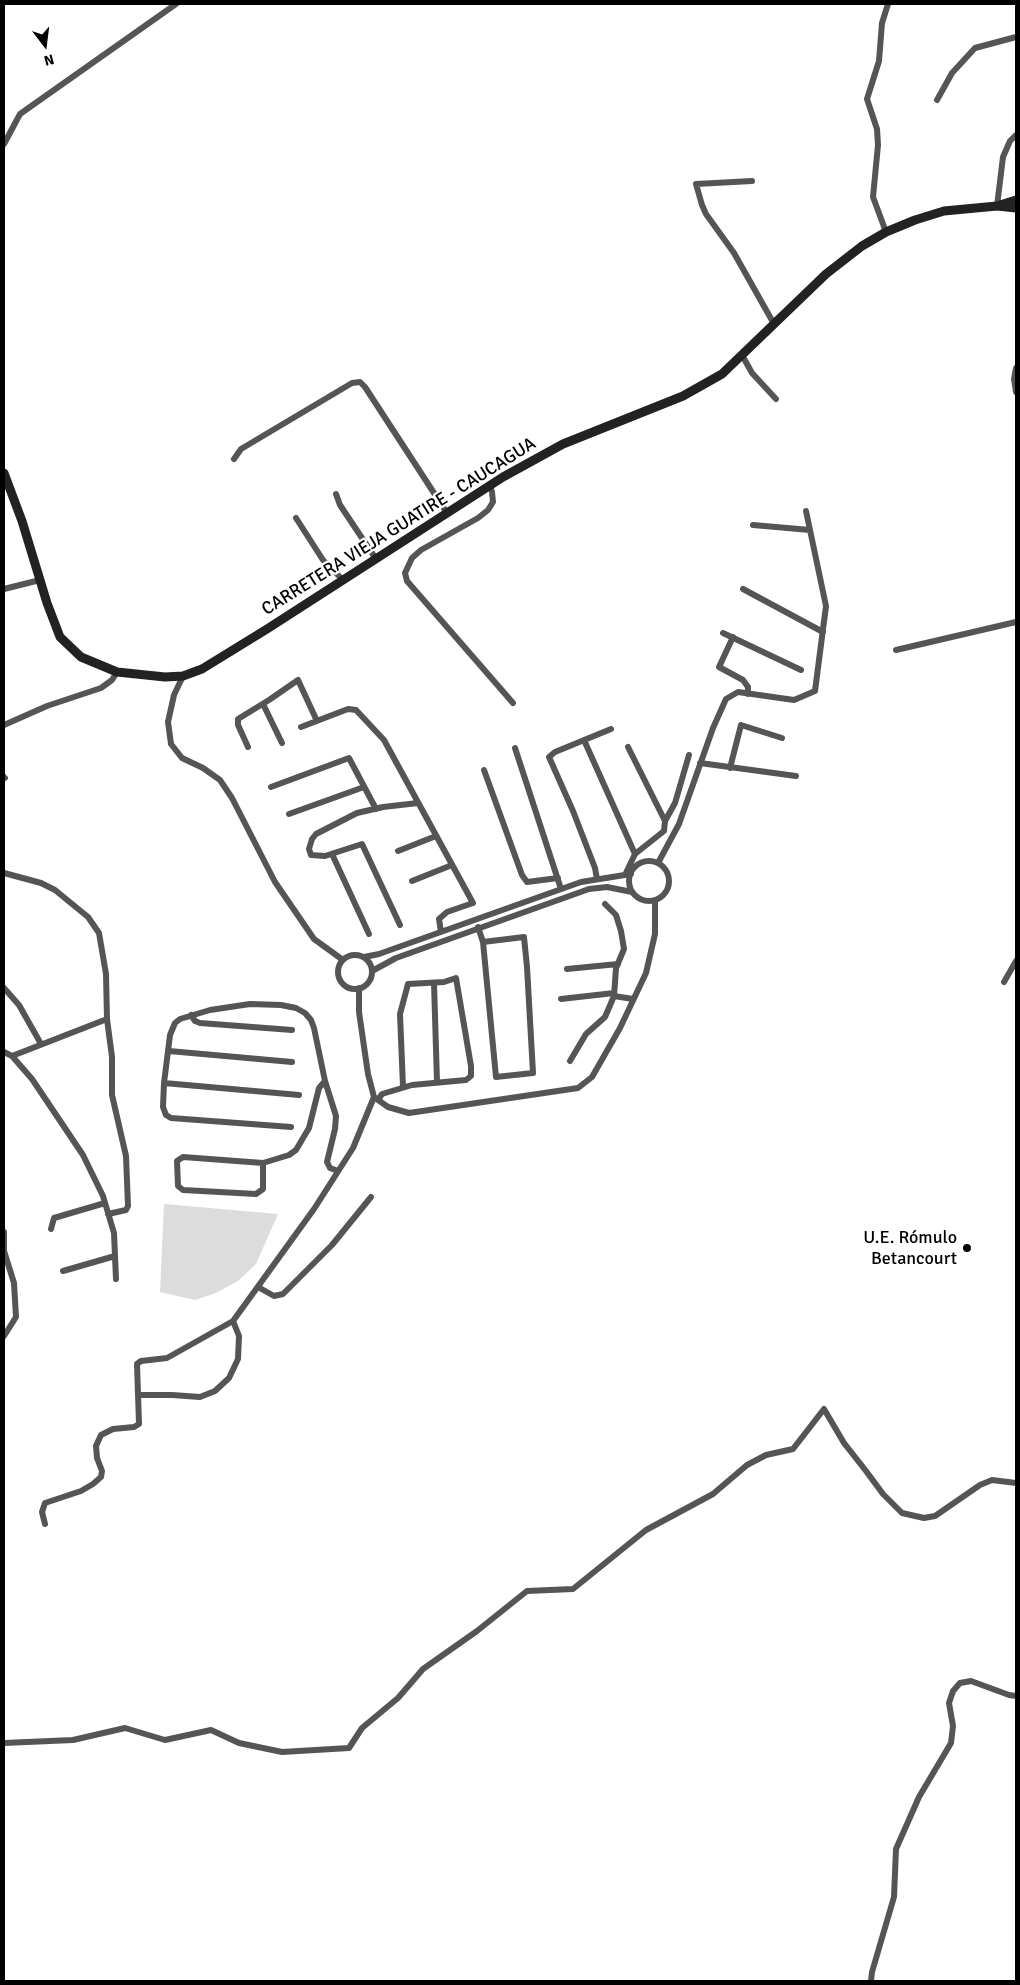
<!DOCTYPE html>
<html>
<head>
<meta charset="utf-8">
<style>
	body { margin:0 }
	#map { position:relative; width:1020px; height:1985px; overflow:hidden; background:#fff; font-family:Signika,sans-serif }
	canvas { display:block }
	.frame { position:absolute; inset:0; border:5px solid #000; pointer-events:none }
	.north { position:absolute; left:20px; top:20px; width:50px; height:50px; -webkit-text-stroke:4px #fff; paint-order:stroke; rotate:165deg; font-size:14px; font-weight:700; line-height:20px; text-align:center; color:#000 }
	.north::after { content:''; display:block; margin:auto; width:18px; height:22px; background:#000; clip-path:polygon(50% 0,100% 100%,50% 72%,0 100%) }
</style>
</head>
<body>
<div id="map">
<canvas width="1020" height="1985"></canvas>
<div class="frame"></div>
<div class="north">N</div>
</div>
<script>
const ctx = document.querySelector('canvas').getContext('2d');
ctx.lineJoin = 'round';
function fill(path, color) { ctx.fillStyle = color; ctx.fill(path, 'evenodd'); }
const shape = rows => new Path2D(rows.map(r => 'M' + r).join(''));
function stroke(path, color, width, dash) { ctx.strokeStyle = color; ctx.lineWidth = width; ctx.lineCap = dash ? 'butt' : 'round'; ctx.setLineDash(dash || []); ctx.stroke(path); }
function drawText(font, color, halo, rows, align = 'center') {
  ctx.font = font + ' Signika,sans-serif'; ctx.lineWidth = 4.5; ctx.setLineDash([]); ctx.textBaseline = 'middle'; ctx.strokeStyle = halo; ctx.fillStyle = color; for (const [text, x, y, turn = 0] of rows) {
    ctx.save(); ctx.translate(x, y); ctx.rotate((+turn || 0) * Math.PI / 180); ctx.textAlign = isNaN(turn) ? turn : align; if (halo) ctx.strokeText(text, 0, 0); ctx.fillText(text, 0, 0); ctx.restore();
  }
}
const green = shape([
	[164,1204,278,1214,256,1264,238,1281,216,1293,195,1300,160,1292]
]);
const minor = shape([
	[937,100,952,73,975,48,1016,37],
	[4,144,20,114,176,4],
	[752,181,696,184,702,205,706,214,734,253,774,324],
	[997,206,1003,157,1010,141,1016,135],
	[886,232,873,197,878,145,877,129,867,99,879,61,882,23,888,4],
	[742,355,752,373,776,399],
	[1016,368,1014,379,1016,392],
	[234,459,241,449,352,383,360,382,365,387,447,513],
	[490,485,492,492,493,502,488,510,478,518,421,550,412,558,405,573,407,581,513,703],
	[336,494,340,505,376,559],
	[296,518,323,560,343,580],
	[753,525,810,530],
	[4,589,40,580],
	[743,589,823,632],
	[723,633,801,670],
	[733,637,719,667,743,680,748,687,748,694],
	[896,650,1016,622],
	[183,676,174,695,168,722,171,744,182,758,203,768,220,780,232,798,275,882,314,939,343,960],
	[263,704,282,743],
	[4,725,47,706,101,688,112,680,117,672],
	[301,727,348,709,356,710,384,740,473,903,447,912,439,919,441,932],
	[584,740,635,854],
	[248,747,238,725,238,719,269,700,298,680,317,721],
	[628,747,665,821],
	[515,748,561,889],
	[700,763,796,776],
	[730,768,741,725,782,738],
	[484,770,522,875,527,882,558,878],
	[4,777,5,778],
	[271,787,349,758,376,809],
	[289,814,364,787],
	[398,851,436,836],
	[332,854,369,934],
	'629 881a20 20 0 1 1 40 0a20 20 0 1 1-40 0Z',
	[658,863,679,824,713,728,726,699,738,692,794,700,815,691,826,606,806,511],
	[4,873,41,883,55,890,88,917,99,933,106,974,107,1019,112,1057,112,1095,126,1156,128,1206,126,1210,108,1214],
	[625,875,635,854,664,831,665,821,675,803,689,755],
	[597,879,595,868,573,811,549,757,555,752,611,729],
	[412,881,452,865],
	[400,925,362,844,325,856,311,855,309,849,312,839,316,834,357,813,383,807,418,803],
	[478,927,483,942,496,1077,533,1073,527,967,524,937,483,942],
	'338 972a17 17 0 1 1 34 0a17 17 0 1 1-34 0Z',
	[364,957,379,954,581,882,631,874],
	[567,969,618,964],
	[372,971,396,958,589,889,607,887,632,892],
	[1004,982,1016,961],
	[434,983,437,1082],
	[4,988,19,1005,41,1044],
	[359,988,359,1012,368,1074,374,1097,388,1107,409,1113,578,1088,592,1077,620,1028,646,973,655,934,655,900],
	[614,996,633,999],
	[561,999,614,993],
	[191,1015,195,1021,200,1023,292,1030],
	[169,1051,292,1062],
	[4,1052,12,1056,107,1019],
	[12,1056,32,1079,83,1155,103,1196,114,1233,116,1279],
	[570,1061,586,1034,605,1017,614,996,616,968,624,949,621,931,616,915,605,904],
	[164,1083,299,1095],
	[378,1100,382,1094,412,1085,466,1080,471,1076,471,1066,456,978,444,982,408,984,400,1014,403,1087],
	[291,1127,171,1118,166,1115,163,1107,164,1083,170,1035,175,1023,180,1019,210,1010,250,1004,281,1005,296,1008,305,1013,311,1020,314,1028,325,1081,336,1116,335,1129,327,1162,330,1168,338,1171],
	[263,1163,263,1189,256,1194,183,1190,178,1186,177,1161,183,1157,263,1163,289,1155,296,1150,309,1128,319,1088,325,1081],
	[51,1229,54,1218,105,1203],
	[4,1232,4,1251,14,1283,16,1317,4,1336],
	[63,1271,115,1256],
	[258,1287,274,1296,283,1294,332,1245,371,1197],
	[139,1395,172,1395,200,1397,215,1391,229,1378,238,1359,239,1336,233,1321],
	[45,1524,42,1512,45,1503,81,1491,93,1484,101,1477,102,1471,97,1458,96,1446,101,1435,113,1429,134,1427,139,1424,137,1364,141,1361,167,1358,233,1321,314,1209,353,1148,374,1097],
	[4,1743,73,1740,125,1728,165,1740,211,1730,239,1743,282,1752,349,1748,362,1728,398,1698,423,1669,477,1631,527,1591,573,1589,646,1530,713,1494,747,1465,766,1455,793,1449,824,1409,844,1443,866,1471,883,1494,902,1513,924,1518,935,1516,980,1485,992,1480,1016,1483],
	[871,1981,872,1972,894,1897,896,1849,919,1797,951,1743,953,1726,949,1703,953,1691,960,1683,971,1681,1009,1695,1016,1696]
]);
const secondary = shape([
	[1000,205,1016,200],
	[4,473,22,521,47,603,60,637,81,657,117,672,165,677,183,676,202,669,267,629,503,477,563,444,683,396,722,374,826,274,862,246,886,232,915,220,944,211,997,206,1016,208]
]);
const markers = [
	[967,1248,5,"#000"]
];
const streetNames = [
	["CARRETERA VIEJA GUATIRE - CAUCAGUA",399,527,-32]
];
const poiNames = [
	["U.E. Rómulo",957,1238],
	["Betancourt",957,1259]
];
fill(green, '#dcdcdc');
stroke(minor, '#555', 6);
stroke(secondary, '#222', 9);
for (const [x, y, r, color] of markers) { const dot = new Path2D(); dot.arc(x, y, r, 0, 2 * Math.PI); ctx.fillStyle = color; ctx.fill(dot); stroke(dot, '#fff', 2); }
drawText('18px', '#000', '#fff', streetNames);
drawText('18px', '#000', '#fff', poiNames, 'right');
</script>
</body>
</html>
